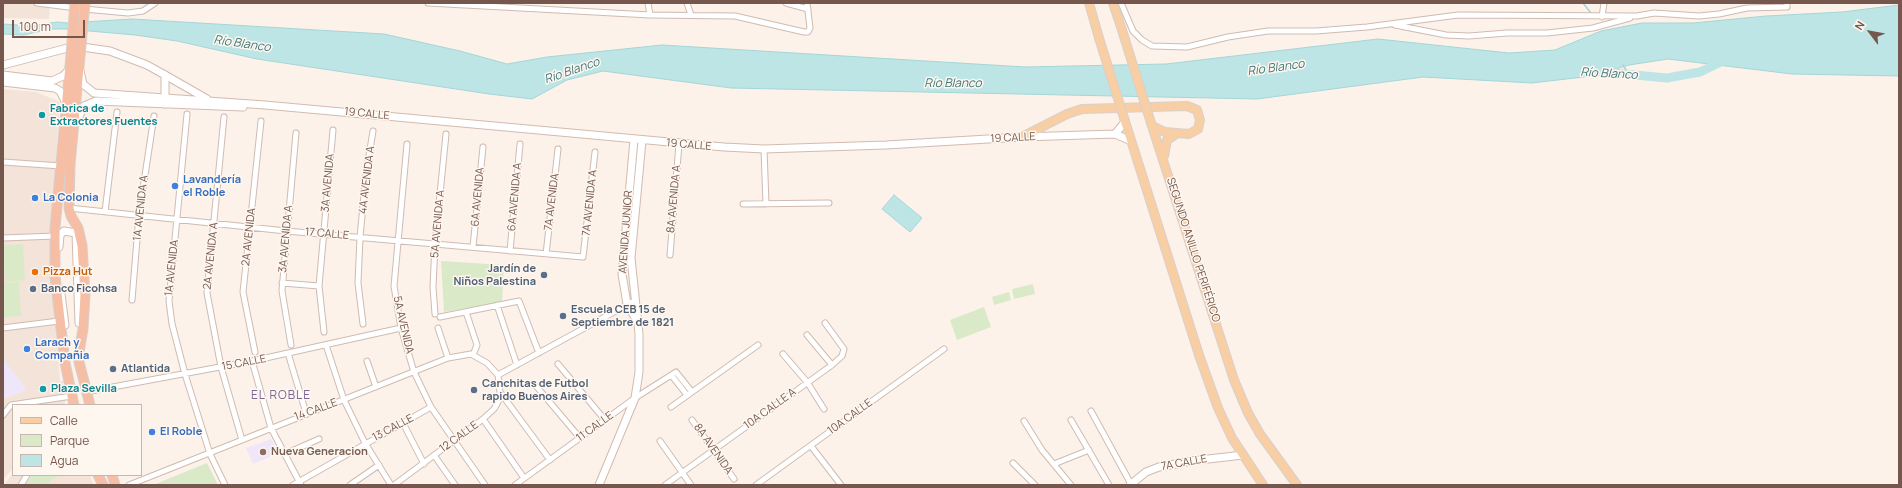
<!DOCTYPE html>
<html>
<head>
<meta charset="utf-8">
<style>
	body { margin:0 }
	#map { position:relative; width:1902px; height:488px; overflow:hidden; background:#fcf2e9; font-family:Manrope,sans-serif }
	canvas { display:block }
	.frame { position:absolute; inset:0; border:4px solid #76574d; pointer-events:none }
	.legend { position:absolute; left:12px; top:404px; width:130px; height:72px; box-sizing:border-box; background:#fef7f0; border:1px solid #c8b7af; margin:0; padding:5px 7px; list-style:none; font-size:12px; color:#76574d }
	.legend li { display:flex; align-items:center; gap:8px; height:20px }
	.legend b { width:20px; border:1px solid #c8b7af }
	.north { position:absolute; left:1850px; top:12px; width:40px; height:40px; -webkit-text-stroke:3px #fef7f0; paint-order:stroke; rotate:302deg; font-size:11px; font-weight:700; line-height:16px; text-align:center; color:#76574d }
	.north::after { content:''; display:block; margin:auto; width:14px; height:18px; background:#76574d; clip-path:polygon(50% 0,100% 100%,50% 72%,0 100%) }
	.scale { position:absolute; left:12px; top:20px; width:73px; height:18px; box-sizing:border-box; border:2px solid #76574d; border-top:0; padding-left:5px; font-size:12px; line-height:14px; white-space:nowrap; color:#76574d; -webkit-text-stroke:3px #fef7f0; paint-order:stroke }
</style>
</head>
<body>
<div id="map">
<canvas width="1902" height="488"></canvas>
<div class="frame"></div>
<ul class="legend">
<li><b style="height:5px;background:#f8cea5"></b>Calle</li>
<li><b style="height:11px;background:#daeac8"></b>Parque</li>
<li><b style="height:11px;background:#bee5e5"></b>Agua</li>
</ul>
<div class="north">N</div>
<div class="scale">100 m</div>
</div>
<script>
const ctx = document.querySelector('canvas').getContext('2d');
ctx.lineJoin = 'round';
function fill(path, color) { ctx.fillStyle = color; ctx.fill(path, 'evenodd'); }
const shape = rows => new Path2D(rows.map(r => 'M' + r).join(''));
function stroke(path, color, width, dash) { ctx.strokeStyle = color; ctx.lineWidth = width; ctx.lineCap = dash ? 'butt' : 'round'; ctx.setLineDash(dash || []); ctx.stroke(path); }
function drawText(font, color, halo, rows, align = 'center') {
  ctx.font = font + ' Manrope,sans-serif'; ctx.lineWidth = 3; ctx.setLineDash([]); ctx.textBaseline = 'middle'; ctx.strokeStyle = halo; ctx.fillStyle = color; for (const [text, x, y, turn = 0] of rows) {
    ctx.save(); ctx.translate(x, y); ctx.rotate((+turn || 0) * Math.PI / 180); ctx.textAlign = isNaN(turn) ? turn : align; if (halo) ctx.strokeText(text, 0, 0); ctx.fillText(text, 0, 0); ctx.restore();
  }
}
const residential = shape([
	[3,3,50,3,49,19,3,18],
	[3,89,36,92,60,102,50,246,60,381,63,381,65,403,64,405,13,405,13,468,3,480],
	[13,473,13,475,90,475,93,485,4,485]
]);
const education = shape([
	[3,358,27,390,3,399],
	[271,439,279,453,253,464,246,448]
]);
const green = shape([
	[23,244,25,280,5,282,3,245],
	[441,261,504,265,502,302,444,312],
	[19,282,21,316,3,317,3,283],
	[1033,284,1035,294,1014,299,1012,289],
	[1009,292,1011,300,994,305,992,297],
	[984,307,991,327,957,340,950,320],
	[207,463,218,485,153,485],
	[32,475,60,475,49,482,49,485,26,485]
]);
const water = shape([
	[1899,5,1899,76,1792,74,1668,59,1629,65,1592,76,1532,83,1423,77,1257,99,731,88,603,71,567,80,532,99,489,94,257,59,177,41,135,35,66,29,50,29,24,35,3,34,3,24,32,26,57,22,67,23,132,19,384,34,460,51,507,64,547,57,662,45,1025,67,1166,64,1378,39,1509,53,1555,50,1601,31,1642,23,1693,23,1766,16,1842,12,1899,5],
	[894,195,922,218,910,232,882,209,894,195]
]);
const stream = shape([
	[1583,3,1591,13],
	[1623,65,1629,75]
]);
const river = shape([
	[1593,71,1667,78,1700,72,1727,59]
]);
const minor = shape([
	[37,3,76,8],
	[428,3,650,15,735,16,804,32,808,32,810,28,807,3],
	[648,3,650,15],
	[687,3,691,15],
	[786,3,808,9],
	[1121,3,1133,31,1142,40,1152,46,1187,47,1228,37,1268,31,1316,31,1367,27,1458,15,1637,16,1654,13,1699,16,1719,14,1747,8,1787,7,1787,3],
	[84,9,128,13,143,11,155,3],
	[1602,17,1604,3],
	[1395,25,1446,35,1469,36,1507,33,1547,33,1593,28,1630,18],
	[187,114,169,301,172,324,185,374,210,454,225,485],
	[224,117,207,293,221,367,242,440],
	[407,144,394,286,401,328,414,372,431,407,485,485],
	[764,149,766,204],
	[3,162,61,166],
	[743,204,829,203],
	[69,208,286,231,583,257,595,152],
	[105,212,117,112],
	[3,238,55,236],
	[473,247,483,147],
	[510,251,520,144],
	[546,254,558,149],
	[670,255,679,144],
	[282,283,319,286],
	[132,300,139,215,154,116],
	[497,305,517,365],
	[466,312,477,345,473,355],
	[435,314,433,287,435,244,446,134],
	[440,317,519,301,539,353],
	[363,324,358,283,360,237,366,174,373,131],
	[3,328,59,321],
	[438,328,448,358],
	[324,332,319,286,333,130],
	[807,335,832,365],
	[291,345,282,291,296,133],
	[326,345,344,400,365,443,391,485],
	[255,352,243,292,261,121],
	[288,353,306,413],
	[783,354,807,382,824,409],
	[252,361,271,428,301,485],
	[367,361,376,387],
	[558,364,605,420],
	[498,375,636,300],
	[672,376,687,395],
	[537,387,580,438],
	[86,392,252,361,401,328],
	[500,392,550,460],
	[671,407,758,345],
	[1091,411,1131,484],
	[3,415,11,405,72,396],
	[483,419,524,478],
	[692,420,734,479],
	[1071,420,1109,485],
	[1024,421,1042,450,1071,485],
	[403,423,424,464],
	[660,441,691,485],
	[811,446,841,485],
	[285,454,319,439],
	[434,455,455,485],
	[1013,463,1035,485],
	[1054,464,1089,450],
	[21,485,27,475],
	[129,485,448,358,471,354,487,363,498,375,500,392,498,402,494,409,483,419,394,485],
	[293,485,431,407],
	[350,485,379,465],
	[515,485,635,398,676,372,692,392],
	[665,485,832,365,842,356,844,349,825,323],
	[756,485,944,349]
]);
const tertiary = shape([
	[3,65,75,46,110,51,147,65,165,75,165,104],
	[1130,485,1146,472,1159,467,1191,461,1243,455]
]);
const secondary = shape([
	[80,71,83,84,94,93,265,105,724,147,764,149,886,145,1022,137,1115,134,1131,141],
	[3,75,52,81,63,76,70,69],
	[165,75,207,99],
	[3,82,55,88,60,91,66,103],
	[75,125,84,106,96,101,243,107],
	[1115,134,1125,122],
	[634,140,622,274,627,304,636,319],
	[59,247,60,235,64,231,76,233,79,323],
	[61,294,65,325],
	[599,485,635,398,639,372,639,334,631,258,642,141]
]);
const primary = shape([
	[1089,3,1099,38],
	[1113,3,1122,30],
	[1124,118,1199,355,1218,408,1232,438,1263,485],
	[1151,123,1234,380,1248,413,1260,434,1297,485],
	[1022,137,1067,114,1082,109,1187,106,1197,110,1200,120,1198,129,1189,134,1165,132,1152,126],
	[1164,156,1167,140,1176,134]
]);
const trunk = shape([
	[71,55,55,228,55,276,65,363,74,405],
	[80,56,70,165,69,208,71,216,78,228,82,245,85,295,83,329,78,358,90,405],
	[98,475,103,485],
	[112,475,115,485]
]);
const primaryBridge = shape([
	[1122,30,1151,123],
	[1099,38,1124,118]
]);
const trunkBridge = shape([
	[71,55,75,3],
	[80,56,85,3]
]);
const markers = [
	[42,115,4,"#0f9aa8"],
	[175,186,4,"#3f7fe0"],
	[35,198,4,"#3f7fe0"],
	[35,272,4,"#e8710a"],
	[544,275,4,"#5c6f8a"],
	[33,289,4,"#5c6f8a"],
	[563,316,4,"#5c6f8a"],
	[27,349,4,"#3f7fe0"],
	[113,369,4,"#5c6f8a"],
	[43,389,4,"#0f9aa8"],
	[474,390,4,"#5c6f8a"],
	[152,432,4,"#3f7fe0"],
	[263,452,4,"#8d6e63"]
];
const cultureNames = [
	["Fabrica de",50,109],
	["Extractores Fuentes",50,122],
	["Plaza Sevilla",51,389]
];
const streetNames = [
	["19 CALLE",367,114,6],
	["19 CALLE",1013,138,-3],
	["19 CALLE",689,145,5],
	["4A AVENIDA A",367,180,-83],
	["3A AVENIDA",328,183,-85],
	["6A AVENIDA",478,197,-85],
	["6A AVENIDA A",515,197,-85],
	["8A AVENIDA A",674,199,-85],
	["7A AVENIDA",552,202,-83],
	["7A AVENIDA A",590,203,-84],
	["1A AVENIDA A",141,208,-84],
	["5A AVENIDA A",438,224,-85],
	["AVENIDA JUNIOR",626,232,-86],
	["17 CALLE",327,234,5],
	["2A AVENIDA",249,237,-84],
	["3A AVENIDA A",286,239,-85],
	["SEGUNDO ANILLO PERIFÉRICO",1193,250,72],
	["2A AVENIDA A",211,256,-84],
	["1A AVENIDA",172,268,-84],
	["5A AVENIDA",403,325,77],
	["15 CALLE",244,363,-11],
	["10A CALLE A",770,409,-36],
	["14 CALLE",316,410,-20],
	["10A CALLE",850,417,-36],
	["11 CALLE",595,427,-36],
	["13 CALLE",393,428,-28],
	["12 CALLE",459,437,-36],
	["8A AVENIDA",713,449,55],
	["7A CALLE",1184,463,-10]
];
const shopNames = [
	["Lavandería",183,180],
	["el Roble",183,193],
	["La Colonia",43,198],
	["Larach y",35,343],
	["Compañia",35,356],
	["El Roble",160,432]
];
const serviceNames = [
	["Jardín de",536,269,"right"],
	["Niños Palestina",536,282,"right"],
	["Banco Ficohsa",41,289],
	["Escuela CEB 15 de",571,310],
	["Septiembre de 1821",571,323],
	["Atlantida",121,369],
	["Canchitas de Futbol",482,384],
	["rapido Buenos Aires",482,397]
];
const foodNames = [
	["Pizza Hut",43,272]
];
const educationNames = [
	["Nueva Generacion",271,452]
];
const waterNames = [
	["Río Blanco",242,44,8],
	["Río Blanco",1276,68,-8],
	["Río Blanco",572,71,-19],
	["Río Blanco",1609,74,3],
	["Río Blanco",953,84]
];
const neighbourhoodNames = [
	["EL ROBLE",281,396]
];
fill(residential, '#f3e3d8');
fill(education, '#efe6f9');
fill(green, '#daeac8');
fill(water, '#bee5e5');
stroke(water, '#a4d5d7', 1);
stroke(stream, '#a4d5d7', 1.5);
stroke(river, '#bee5e5', 9);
stroke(minor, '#d0bbb1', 7);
stroke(tertiary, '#d0bbb1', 9);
stroke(secondary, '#d3bbaf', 9);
stroke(primary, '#d9d0cd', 10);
stroke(trunk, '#d9d0cd', 11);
stroke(minor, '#fff', 5);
stroke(tertiary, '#fff', 7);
stroke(secondary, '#fff', 7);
stroke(primary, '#f8cea5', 8);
stroke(trunk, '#f6bea4', 9);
stroke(primaryBridge, '#d9d0cd', 10, []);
stroke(trunkBridge, '#d9d0cd', 11, []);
stroke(primaryBridge, '#f8cea5', 8);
stroke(trunkBridge, '#f6bea4', 9);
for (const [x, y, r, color] of markers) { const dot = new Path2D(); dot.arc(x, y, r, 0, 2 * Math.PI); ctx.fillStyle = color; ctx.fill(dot); stroke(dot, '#fef7f0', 1.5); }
drawText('bold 11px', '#0d838f', '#fef7f0', cultureNames, 'left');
drawText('11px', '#76574d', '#fef7f0', streetNames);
drawText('bold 11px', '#366cbe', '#fef7f0', shopNames, 'left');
drawText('bold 11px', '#4e5e75', '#fef7f0', serviceNames, 'left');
drawText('bold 11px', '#c56008', '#fef7f0', foodNames, 'left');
drawText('bold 11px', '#785e54', '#fef7f0', educationNames, 'left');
drawText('italic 12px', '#41787a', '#fef7f0', waterNames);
ctx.letterSpacing = '1px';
drawText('12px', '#7d6692', '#fef7f0', neighbourhoodNames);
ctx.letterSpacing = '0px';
</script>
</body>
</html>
